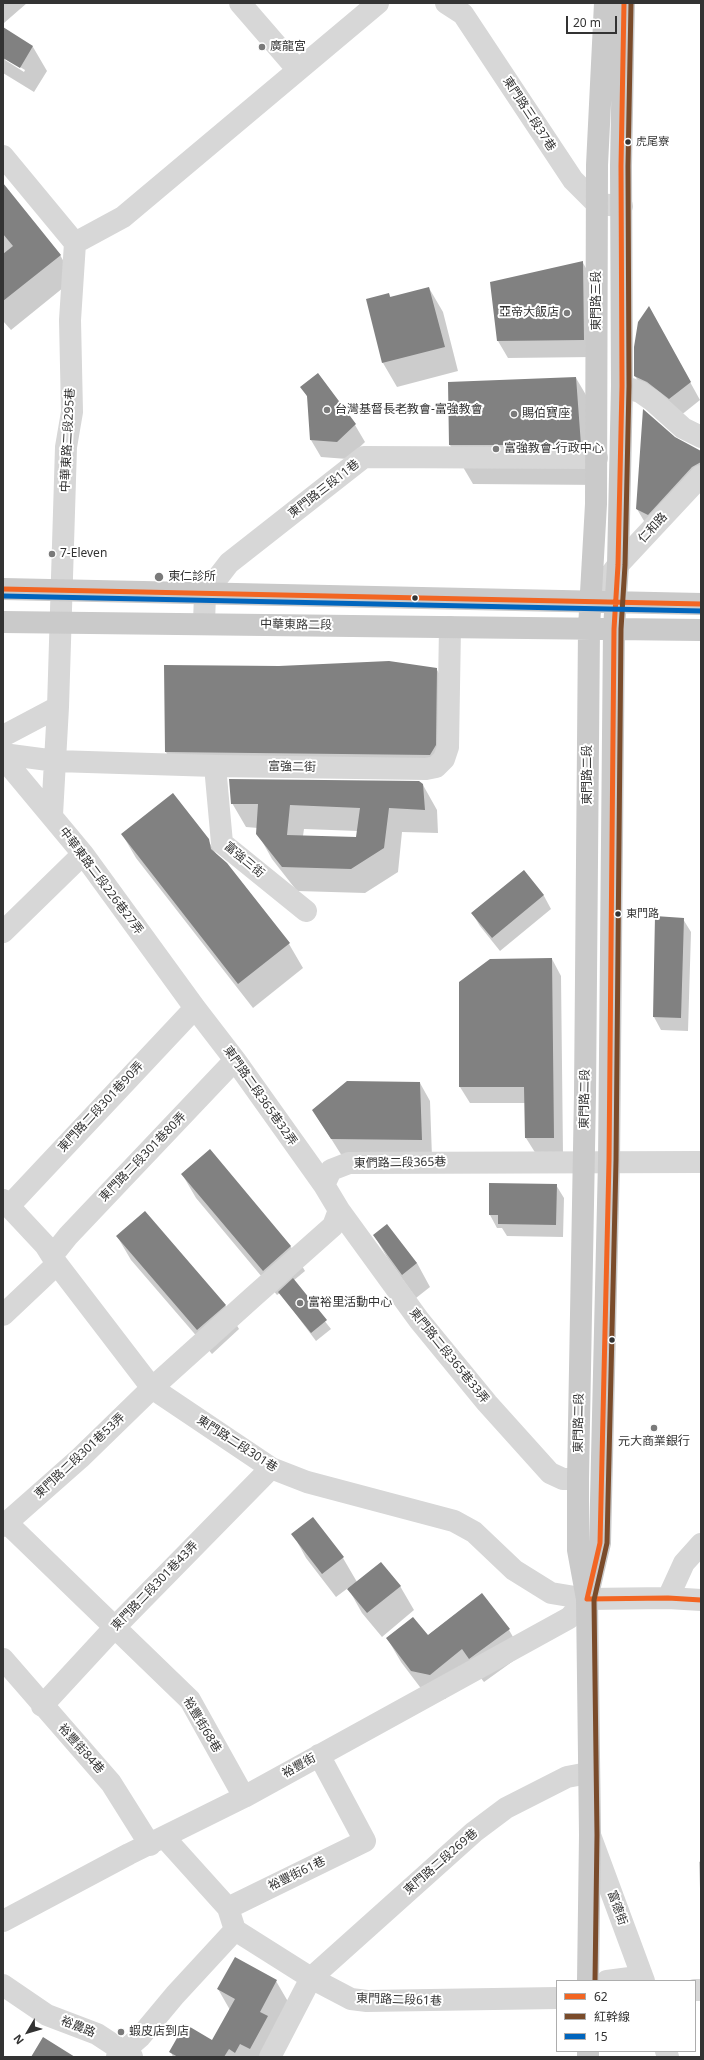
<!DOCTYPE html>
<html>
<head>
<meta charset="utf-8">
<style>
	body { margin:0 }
	#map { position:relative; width:704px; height:2060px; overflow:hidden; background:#fff; font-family:"Noto Sans","Noto Sans TC",sans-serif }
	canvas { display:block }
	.frame { position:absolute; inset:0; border:4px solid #333; pointer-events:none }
	.legend { position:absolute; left:556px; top:1980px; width:140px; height:72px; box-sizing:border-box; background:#fff; border:1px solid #adadad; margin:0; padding:5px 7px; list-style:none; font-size:12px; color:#333 }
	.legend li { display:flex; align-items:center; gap:8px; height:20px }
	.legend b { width:20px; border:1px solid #adadad }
	.north { position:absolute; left:8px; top:2012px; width:40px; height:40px; -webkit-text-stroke:3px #fff; paint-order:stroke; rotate:232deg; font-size:11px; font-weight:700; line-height:16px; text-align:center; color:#333 }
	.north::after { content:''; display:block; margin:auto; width:14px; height:18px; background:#333; clip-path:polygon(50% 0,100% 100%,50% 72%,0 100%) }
	.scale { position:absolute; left:566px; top:16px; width:51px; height:18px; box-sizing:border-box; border:2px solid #333; border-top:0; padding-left:5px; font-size:12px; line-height:14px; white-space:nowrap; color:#333; -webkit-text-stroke:3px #fff; paint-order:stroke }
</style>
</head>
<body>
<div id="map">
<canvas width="704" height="2060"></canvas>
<div class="frame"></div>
<ul class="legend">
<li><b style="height:5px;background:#f26522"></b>62</li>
<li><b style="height:5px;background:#7a4b2a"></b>紅幹線</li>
<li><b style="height:5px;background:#0065bd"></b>15</li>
</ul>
<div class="north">N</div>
<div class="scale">20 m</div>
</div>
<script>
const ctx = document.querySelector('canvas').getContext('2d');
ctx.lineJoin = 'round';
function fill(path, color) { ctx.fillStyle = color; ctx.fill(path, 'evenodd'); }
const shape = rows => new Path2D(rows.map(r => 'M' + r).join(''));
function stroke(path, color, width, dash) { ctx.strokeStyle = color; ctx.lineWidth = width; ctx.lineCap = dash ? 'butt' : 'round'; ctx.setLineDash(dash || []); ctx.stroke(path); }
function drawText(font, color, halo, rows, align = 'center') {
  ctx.font = font + ' "Noto Sans","Noto Sans TC",sans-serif'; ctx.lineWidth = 4; ctx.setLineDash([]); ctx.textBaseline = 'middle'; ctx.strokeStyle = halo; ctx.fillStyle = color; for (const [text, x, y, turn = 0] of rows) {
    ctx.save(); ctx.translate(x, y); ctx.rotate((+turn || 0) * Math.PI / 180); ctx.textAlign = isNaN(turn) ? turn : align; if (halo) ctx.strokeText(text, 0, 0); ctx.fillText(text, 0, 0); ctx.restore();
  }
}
const shadow = shape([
	[3,3,27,3,4,23],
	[3,28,33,47,47,71,34,92,3,73],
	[5,58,25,70,24,72,5,60],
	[3,184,60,255,74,279,11,330,3,321],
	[583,263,593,280,593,357,508,358,498,341],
	[429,288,443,312,458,371,397,387,383,363,367,300,389,294,391,298],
	[658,324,700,400,680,416,645,393,635,376],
	[576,378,599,417,603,485,473,484,450,445],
	[302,387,355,425,365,442,347,459,321,457,311,440,308,398],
	[674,438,701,453,701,485,647,526,637,509],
	[436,668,446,686,445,763,175,769,166,752],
	[423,785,437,810,438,833,402,832,398,872,365,893,297,891,272,859,258,834,258,828,246,827,232,803],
	[304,829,358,831,357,838,303,836],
	[122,834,208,840,218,857,226,864,289,944,303,968,253,1008,136,858],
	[523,872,544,896,551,909,500,951,480,926,472,913],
	[656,918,683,919,691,932,688,1031,661,1030,654,1017],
	[552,959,561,976,563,1154,536,1154,526,1138,526,1103,470,1103,460,1087],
	[420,1083,430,1101,432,1157,342,1156,313,1110],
	[210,1151,291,1247,305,1271,293,1281,331,1329,316,1341,280,1293,277,1295,196,1198,182,1174],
	[556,1185,564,1198,563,1237,507,1236,502,1228,497,1228,490,1215],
	[374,1235,417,1263,430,1287,416,1298,388,1259],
	[117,1236,225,1305,239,1329,212,1354,131,1260],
	[293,1534,343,1558,357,1582,400,1586,414,1610,382,1637,362,1613,348,1588,336,1597,306,1558],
	[482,1594,509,1630,523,1654,484,1682,476,1672,445,1699,426,1695,401,1662,387,1638,427,1636],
	[701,1861,701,1916,699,1862],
	[276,1981,290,2005,272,2057,173,2057,171,2052,213,2041,230,2010,218,1989]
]);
const building = shape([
	[3,27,33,46,20,68,3,58],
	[3,183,61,255,3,301,3,254,13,246,3,234],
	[583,261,584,340,497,341,490,282],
	[429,287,445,347,382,363,366,299,389,293,390,297],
	[649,306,691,382,669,399,647,382,634,376,634,347,638,322],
	[318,373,356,424,337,442,310,440,307,396,300,387],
	[576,377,581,445,449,445,448,382],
	[643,409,675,437,701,451,701,462,692,467,648,515,636,509],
	[389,661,437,668,436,745,430,755,165,752,164,665,279,666],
	[229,779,419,781,423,784,425,810,389,808,384,848,351,869,282,867,256,834,258,804,231,804],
	[290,805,360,808,356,837,287,835],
	[173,793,209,839,211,849,227,863,290,943,238,984,121,834],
	[524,870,544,895,492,938,471,913],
	[655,916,684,918,681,1018,653,1017],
	[552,958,554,1138,525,1138,524,1087,459,1087,459,982,490,959],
	[347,1081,420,1082,422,1140,331,1139,312,1110],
	[210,1149,291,1246,263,1271,181,1174],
	[489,1183,557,1184,556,1225,498,1224,498,1215,489,1215],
	[145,1211,226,1305,197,1330,116,1236],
	[387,1224,417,1263,402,1275,373,1235],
	[293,1278,327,1320,311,1333,278,1292],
	[313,1517,344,1557,322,1574,291,1534],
	[381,1562,401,1586,367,1613,347,1589],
	[482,1593,510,1629,469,1659,462,1649,430,1675,411,1671,386,1638,413,1617,428,1635],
	[235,1957,277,1980,260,2012,268,2016,250,2049,240,2044,235,2053,229,2049,224,2057,178,2057,169,2052,185,2024,212,2040,235,1999,217,1989],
	[43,2037,75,2057,31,2057]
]);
const minor = shape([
	[240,3,298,70],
	[446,3,463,14,573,180,597,204,622,206],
	[3,156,75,243],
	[622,386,640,392,653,401,683,428,701,437],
	[591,600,618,565,701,476],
	[204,623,205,594,229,563,364,457,597,458],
	[3,736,58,707,66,447,72,412,70,320,75,243,123,217,378,3],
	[3,754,56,761,215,766,426,769,436,767,444,759,448,747,450,627],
	[3,758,83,854,195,1008,235,1060,324,1185],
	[215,766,222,843,306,911],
	[52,815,58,707],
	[3,932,83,854],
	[3,1200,45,1245,57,1264,152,1388,271,1468,307,1482,454,1521,474,1532,514,1570,551,1593,587,1599,668,1598,701,1600],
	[9,1206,195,1008],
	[339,1210,419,1320,487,1403,550,1473,563,1479,578,1479],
	[52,1256,68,1236,235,1060],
	[3,1315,57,1264],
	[7,1523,190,1700,244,1797],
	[3,1526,80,1458,152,1388,253,1297,333,1226,339,1210,324,1185,331,1170,349,1163,701,1162],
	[668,1598,684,1563,701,1544],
	[3,1659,111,1783,150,1845],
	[42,1706,115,1627,271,1468],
	[590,1835,644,1981],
	[164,1837,228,1908,235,1930,311,1978,351,1999,367,2001,557,1998],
	[228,1908,365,1841,319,1755],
	[3,1921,129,1854,244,1797,569,1618,587,1599],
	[607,1981,630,1978,634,1981],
	[3,1985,47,2015,97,2034,132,2057],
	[695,1990,701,1990],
	[666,2051,668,2057],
	[117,2057,140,2037,175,1995,235,1930],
	[270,2057,311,1978,474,1832,506,1808,567,1777,588,1773]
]);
const major = shape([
	[3,589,701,604],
	[3,622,701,630],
	[589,1590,600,1543,609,1161,614,629,618,565,622,386,621,166,624,3],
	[588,1981,590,1835,587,1599,578,1550,578,1479,585,1094,589,628,596,504,597,165,605,3],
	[588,2057,588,2051]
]);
const bus1 = shape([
	[3,589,701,604],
	[587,1599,600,1543,609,1161,614,629,618,565,622,386,621,166,624,3],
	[587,1599,668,1598,701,1600]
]);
const bus2 = shape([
	[595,1981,597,1835,594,1600,607,1543,616,1161,621,629,625,565,629,386,628,166,631,3]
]);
const bus3 = shape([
	[3,596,701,611]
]);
const markers = [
	[262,47,4,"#7a7a7a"],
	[628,142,3.5,"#333"],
	[567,313,4,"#7a7a7a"],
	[327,410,4,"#7a7a7a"],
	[514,414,4,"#7a7a7a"],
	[496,449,4,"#7a7a7a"],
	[52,554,4,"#7a7a7a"],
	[159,577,5,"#7a7a7a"],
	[415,598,3.5,"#333"],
	[618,914,3.5,"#333"],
	[300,1303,4,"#7a7a7a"],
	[612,1340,3.5,"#333"],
	[654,1428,4,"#7a7a7a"],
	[121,2032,4,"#7a7a7a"]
];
const busNames = [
	["虎尾寮",636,142],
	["東門路",626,914]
];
const poiNames = [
	["廣龍宮",270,47],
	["亞帝大飯店",559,313,"right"],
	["台灣基督長老教會-富強教會",335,410],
	["賜伯寶座",522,414],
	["富強教會-行政中心",504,449],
	["7-Eleven",60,554],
	["東仁診所",168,577],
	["富裕里活動中心",308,1303],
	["元大商業銀行",654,1442,"center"],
	["蝦皮店到店",129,2032]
];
const streetNames = [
	["東門路三段37巷",529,114,57],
	["東門路三段",597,301,-90],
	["中華東路二段295巷",68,440,-87],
	["東門路三段11巷",324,489,-38],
	["仁和路",653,528,-47],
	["中華東路二段",296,625,1],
	["富強二街",292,767,1],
	["東門路二段",588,775,-90],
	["富強三街",244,860,40],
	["中華東路二段226巷27弄",101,881,53],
	["東門路二段365巷32弄",260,1096,55],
	["東門路二段",585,1099,-89],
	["東門路二段301巷90弄",101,1107,-47],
	["東門路二段301巷80弄",143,1157,-46],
	["東們路二段365巷",400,1163,-1],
	["東門路二段365巷33弄",449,1356,51],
	["東門路二段",579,1423,-89],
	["東門路二段301巷",237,1444,33],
	["東門路二段301巷53弄",80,1456,-43],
	["東門路二段301巷43弄",155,1586,-46],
	["裕豐街68巷",202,1725,59],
	["裕豐街84巷",81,1749,48],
	["裕豐街",299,1766,-29],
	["東門路二段269巷",441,1862,-41],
	["裕豐街61巷",297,1874,-26],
	["富德街",617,1908,70],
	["東門路二段61巷",399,2000,2],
	["裕農路",78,2027,22]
];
fill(shadow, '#0003');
fill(building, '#818181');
stroke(minor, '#d7d7d7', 22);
stroke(major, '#cacaca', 22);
stroke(bus1, '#f26522', 5);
stroke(bus2, '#7a4b2a', 5);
stroke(bus3, '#0065bd', 5);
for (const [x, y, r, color] of markers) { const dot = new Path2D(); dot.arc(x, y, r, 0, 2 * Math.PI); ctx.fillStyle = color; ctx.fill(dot); stroke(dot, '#fff', 1.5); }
drawText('11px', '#333', '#fff', busNames, 'left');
drawText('12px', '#333', '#fff', poiNames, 'left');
drawText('12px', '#333', '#fff', streetNames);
</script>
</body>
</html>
